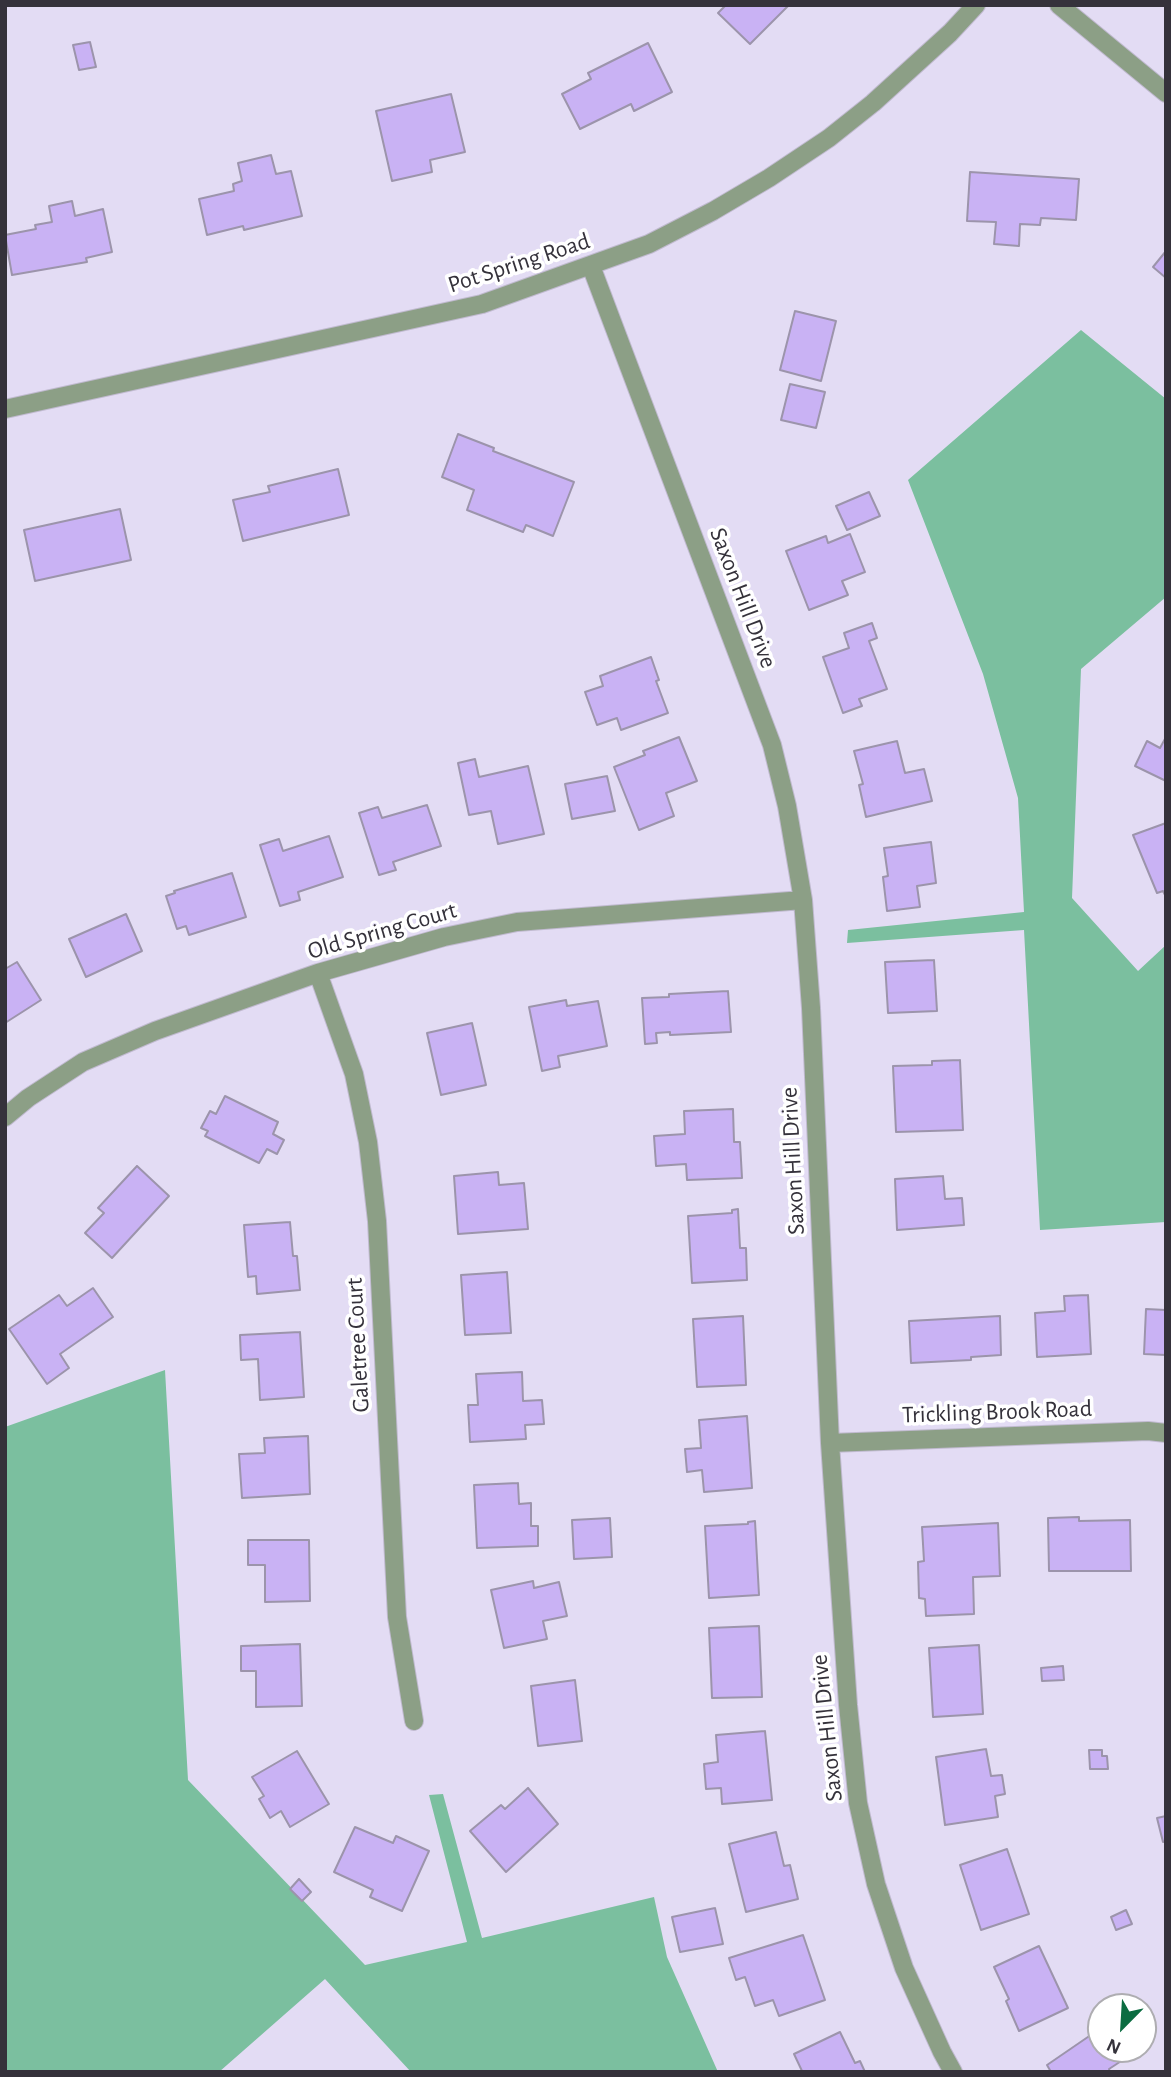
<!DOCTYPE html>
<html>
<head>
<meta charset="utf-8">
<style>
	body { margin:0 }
	#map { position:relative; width:1171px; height:2077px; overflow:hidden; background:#e3dcf4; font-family:"Alegreya Sans",sans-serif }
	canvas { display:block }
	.frame { position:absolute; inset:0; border:7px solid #35323b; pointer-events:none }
	.north { position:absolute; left:1087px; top:1993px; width:70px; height:70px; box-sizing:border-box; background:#fff; border:2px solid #aeadb1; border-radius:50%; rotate:204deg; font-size:19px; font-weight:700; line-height:28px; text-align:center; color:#35323b }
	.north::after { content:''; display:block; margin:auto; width:24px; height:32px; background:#0b6c41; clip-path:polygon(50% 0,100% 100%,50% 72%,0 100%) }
</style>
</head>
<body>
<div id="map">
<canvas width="1171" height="2077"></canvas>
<div class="frame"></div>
<div class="north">N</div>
</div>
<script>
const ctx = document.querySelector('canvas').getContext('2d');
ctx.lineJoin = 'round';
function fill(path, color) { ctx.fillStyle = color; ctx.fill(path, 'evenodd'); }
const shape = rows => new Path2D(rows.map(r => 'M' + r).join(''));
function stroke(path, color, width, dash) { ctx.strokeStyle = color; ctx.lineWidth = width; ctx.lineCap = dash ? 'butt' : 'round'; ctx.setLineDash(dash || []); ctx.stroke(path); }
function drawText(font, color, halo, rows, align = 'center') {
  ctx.font = font + ' "Alegreya Sans",sans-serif'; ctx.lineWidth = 7; ctx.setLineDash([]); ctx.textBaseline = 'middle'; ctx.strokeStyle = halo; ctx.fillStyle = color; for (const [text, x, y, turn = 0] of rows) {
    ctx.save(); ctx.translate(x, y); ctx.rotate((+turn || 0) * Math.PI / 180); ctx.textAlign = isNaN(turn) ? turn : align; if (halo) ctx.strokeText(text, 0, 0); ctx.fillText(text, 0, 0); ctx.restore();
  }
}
const green = shape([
	[1081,330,1166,399,1166,597,1081,669,1072,898,1138,971,1166,945,1166,1222,1040,1230,1024,930,847,943,848,930,1024,912,1018,798,983,674,908,480],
	[165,1370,188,1780,365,1965,467,1942,429,1795,443,1794,482,1938,654,1897,667,1957,718,2072,411,2072,325,1979,219,2072,5,2072,5,1427]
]);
const building = shape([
	[726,5,789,5,750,44,718,13,726,5],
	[90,42,96,67,79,70,73,45,90,42],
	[648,43,672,92,634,111,631,104,580,129,562,94,591,79,588,73,648,43],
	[451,94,465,152,430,160,432,172,392,181,376,111,451,94],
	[271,155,276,174,291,171,302,216,244,230,243,226,207,235,199,199,234,191,233,184,242,181,238,163,271,155],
	[970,172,1079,179,1076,220,1041,218,1040,225,1020,224,1019,246,994,244,996,222,967,221,970,172],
	[72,201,75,216,103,209,112,252,86,258,87,262,12,275,5,235,36,229,35,225,52,222,49,206,72,201],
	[1166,251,1166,278,1153,267,1166,251],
	[795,311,836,321,821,381,780,370,795,311],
	[790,384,825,392,816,428,781,420,790,384],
	[458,434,494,448,493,451,574,482,553,536,526,525,523,532,467,510,474,490,442,477,458,434],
	[338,469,349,515,243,541,233,500,270,492,268,486,338,469],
	[869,492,880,516,847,530,836,506,869,492],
	[120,509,131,560,35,581,24,530,120,509],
	[850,534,865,572,842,581,848,595,809,610,786,551,826,536,828,543,850,534],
	[872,623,877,638,869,641,887,689,859,699,862,706,843,713,823,657,849,648,844,633,872,623],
	[651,657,659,680,656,681,668,713,621,730,617,718,597,725,585,692,603,686,600,676,651,657],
	[679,737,697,781,666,793,674,816,639,830,614,767,645,755,643,751,679,737],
	[1166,737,1166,781,1135,766,1147,741,1160,748,1166,737],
	[897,741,905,773,924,769,932,801,866,817,859,785,863,784,854,751,897,741],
	[475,759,479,777,528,766,544,834,498,844,491,811,469,815,458,763,475,759],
	[607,776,615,811,572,819,565,784,607,776],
	[427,805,441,846,393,862,396,870,379,875,359,813,378,807,382,818,427,805],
	[1166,823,1166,897,1163,891,1157,893,1133,835,1166,823],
	[329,836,343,877,298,892,300,900,280,906,260,845,279,839,283,851,329,836],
	[931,842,936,883,917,886,920,907,887,911,883,877,888,876,884,848,931,842],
	[232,873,246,917,189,935,186,926,177,929,166,896,175,893,174,891,232,873],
	[126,914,142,951,86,977,69,939,126,914],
	[934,960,937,1011,888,1013,885,962,934,960],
	[17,962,41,1000,5,1023,5,969,17,962],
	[728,991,731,1032,670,1035,670,1032,656,1033,657,1043,645,1044,642,998,669,997,669,994,728,991],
	[566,1000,567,1006,598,1001,607,1046,558,1056,560,1067,542,1071,529,1007,566,1000],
	[472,1023,486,1085,441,1095,427,1033,472,1023],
	[960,1060,963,1130,896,1132,893,1066,932,1065,932,1061,960,1060],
	[225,1096,278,1122,273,1134,284,1140,277,1154,267,1149,259,1163,205,1136,208,1131,201,1128,210,1111,216,1114,225,1096],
	[733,1109,734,1142,740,1142,742,1178,687,1180,686,1164,656,1166,654,1136,685,1134,684,1111,733,1109],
	[137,1166,169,1196,112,1258,85,1233,104,1213,98,1208,137,1166],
	[498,1172,499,1185,524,1183,528,1229,458,1234,454,1176,498,1172],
	[943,1176,945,1199,962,1198,964,1225,897,1230,895,1179,943,1176],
	[738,1209,740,1248,746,1248,747,1280,692,1283,688,1216,732,1213,732,1210,738,1209],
	[290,1222,293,1256,297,1256,300,1290,257,1294,256,1276,248,1277,244,1225,290,1222],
	[507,1272,511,1333,465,1335,461,1275,507,1272],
	[93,1288,113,1317,60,1354,69,1368,47,1384,9,1329,59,1295,67,1306,93,1288],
	[1088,1295,1091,1354,1037,1357,1035,1313,1065,1311,1064,1296,1088,1295],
	[1146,1309,1166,1310,1166,1355,1144,1354,1146,1309],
	[743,1316,746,1385,697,1387,693,1319,743,1316],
	[1000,1316,1001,1355,971,1357,971,1360,911,1363,909,1321,1000,1316],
	[300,1332,304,1397,260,1400,258,1359,241,1360,240,1335,300,1332],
	[522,1372,523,1401,542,1400,544,1424,525,1425,526,1439,470,1442,468,1405,478,1405,476,1374,522,1372],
	[747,1416,752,1488,704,1492,702,1470,687,1472,685,1449,701,1448,699,1420,747,1416],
	[308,1436,310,1494,242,1498,239,1454,265,1453,264,1438,308,1436],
	[518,1483,519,1504,531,1503,531,1526,538,1526,538,1546,477,1548,474,1485,518,1483],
	[1079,1517,1079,1521,1130,1520,1131,1571,1049,1571,1048,1518,1079,1517],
	[610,1518,612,1557,574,1559,572,1520,610,1518],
	[755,1521,759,1595,709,1598,705,1526,748,1524,748,1522,755,1521],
	[998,1523,1000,1576,973,1577,974,1614,926,1616,925,1599,919,1598,918,1562,924,1561,922,1527,998,1523],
	[248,1540,309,1540,310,1601,265,1602,265,1565,248,1565,248,1540],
	[533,1581,534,1588,559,1582,567,1616,543,1621,547,1639,504,1648,491,1590,533,1581],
	[759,1626,762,1697,712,1698,709,1628,759,1626],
	[300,1644,302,1706,256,1707,256,1671,241,1671,241,1646,300,1644],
	[979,1645,983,1714,933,1717,929,1648,979,1645],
	[1063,1666,1064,1680,1042,1681,1041,1668,1063,1666],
	[575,1680,582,1741,538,1746,531,1686,575,1680],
	[765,1731,772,1800,722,1804,721,1788,706,1789,704,1764,718,1762,716,1735,765,1731],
	[986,1749,991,1776,1002,1775,1005,1794,995,1796,998,1817,945,1825,936,1757,986,1749],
	[1089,1750,1102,1750,1102,1756,1107,1756,1108,1769,1090,1769,1089,1750],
	[297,1751,329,1804,290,1827,281,1811,270,1818,259,1799,264,1796,252,1777,297,1751],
	[528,1788,558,1824,506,1872,470,1831,501,1805,505,1809,528,1788],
	[1166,1816,1166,1841,1163,1842,1157,1818,1166,1816],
	[355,1827,393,1843,396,1836,429,1851,402,1911,370,1897,373,1890,334,1872,355,1827],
	[776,1832,784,1866,790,1865,798,1899,746,1912,729,1844,776,1832],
	[1007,1849,1029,1914,981,1930,960,1865,1007,1849],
	[299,1879,311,1892,302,1901,290,1889,299,1879],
	[715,1908,723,1944,680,1952,672,1917,715,1908],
	[1126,1910,1132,1924,1116,1930,1111,1917,1126,1910],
	[803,1935,825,2000,779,2016,773,2000,755,2006,745,1977,736,1980,729,1958,803,1935],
	[1039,1946,1068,2008,1019,2031,1006,2001,1009,1999,994,1967,1039,1946],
	[1101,2028,1101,2049,1128,2049,1132,2054,1109,2069,1110,2072,1051,2072,1047,2065,1101,2028],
	[840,2032,855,2063,860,2061,865,2072,800,2072,802,2071,794,2054,840,2032]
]);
const minor = shape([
	[1059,5,1166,93],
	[591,266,772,745,787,806,803,900,811,1008,830,1443,848,1705,858,1803,876,1884,904,1968,942,2052,953,2072],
	[5,409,482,304,649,244,713,211,769,178,829,138,873,103,950,33,976,5],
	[318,973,354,1074,368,1142,377,1221,397,1617,414,1721],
	[5,1117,28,1098,83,1062,155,1031,318,973,444,937,517,922,803,900],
	[830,1443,1148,1431,1166,1433]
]);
const streetNames = [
	["Pot Spring Road",519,263,-18],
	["Saxon Hill Drive",743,598,69],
	["Old Spring Court",382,931,-16],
	["Saxon Hill Drive",793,1161,-93],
	["Galetree Court",358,1345,-93],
	["Trickling Brook Road",997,1412,-2],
	["Saxon Hill Drive",827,1728,-96]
];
fill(green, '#7bbf9f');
fill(building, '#c9b2f4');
stroke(building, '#9c94ab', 2);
stroke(minor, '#c0bacf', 20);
stroke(minor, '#8c9f86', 18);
drawText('24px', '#35323b', '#fff', streetNames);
</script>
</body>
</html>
